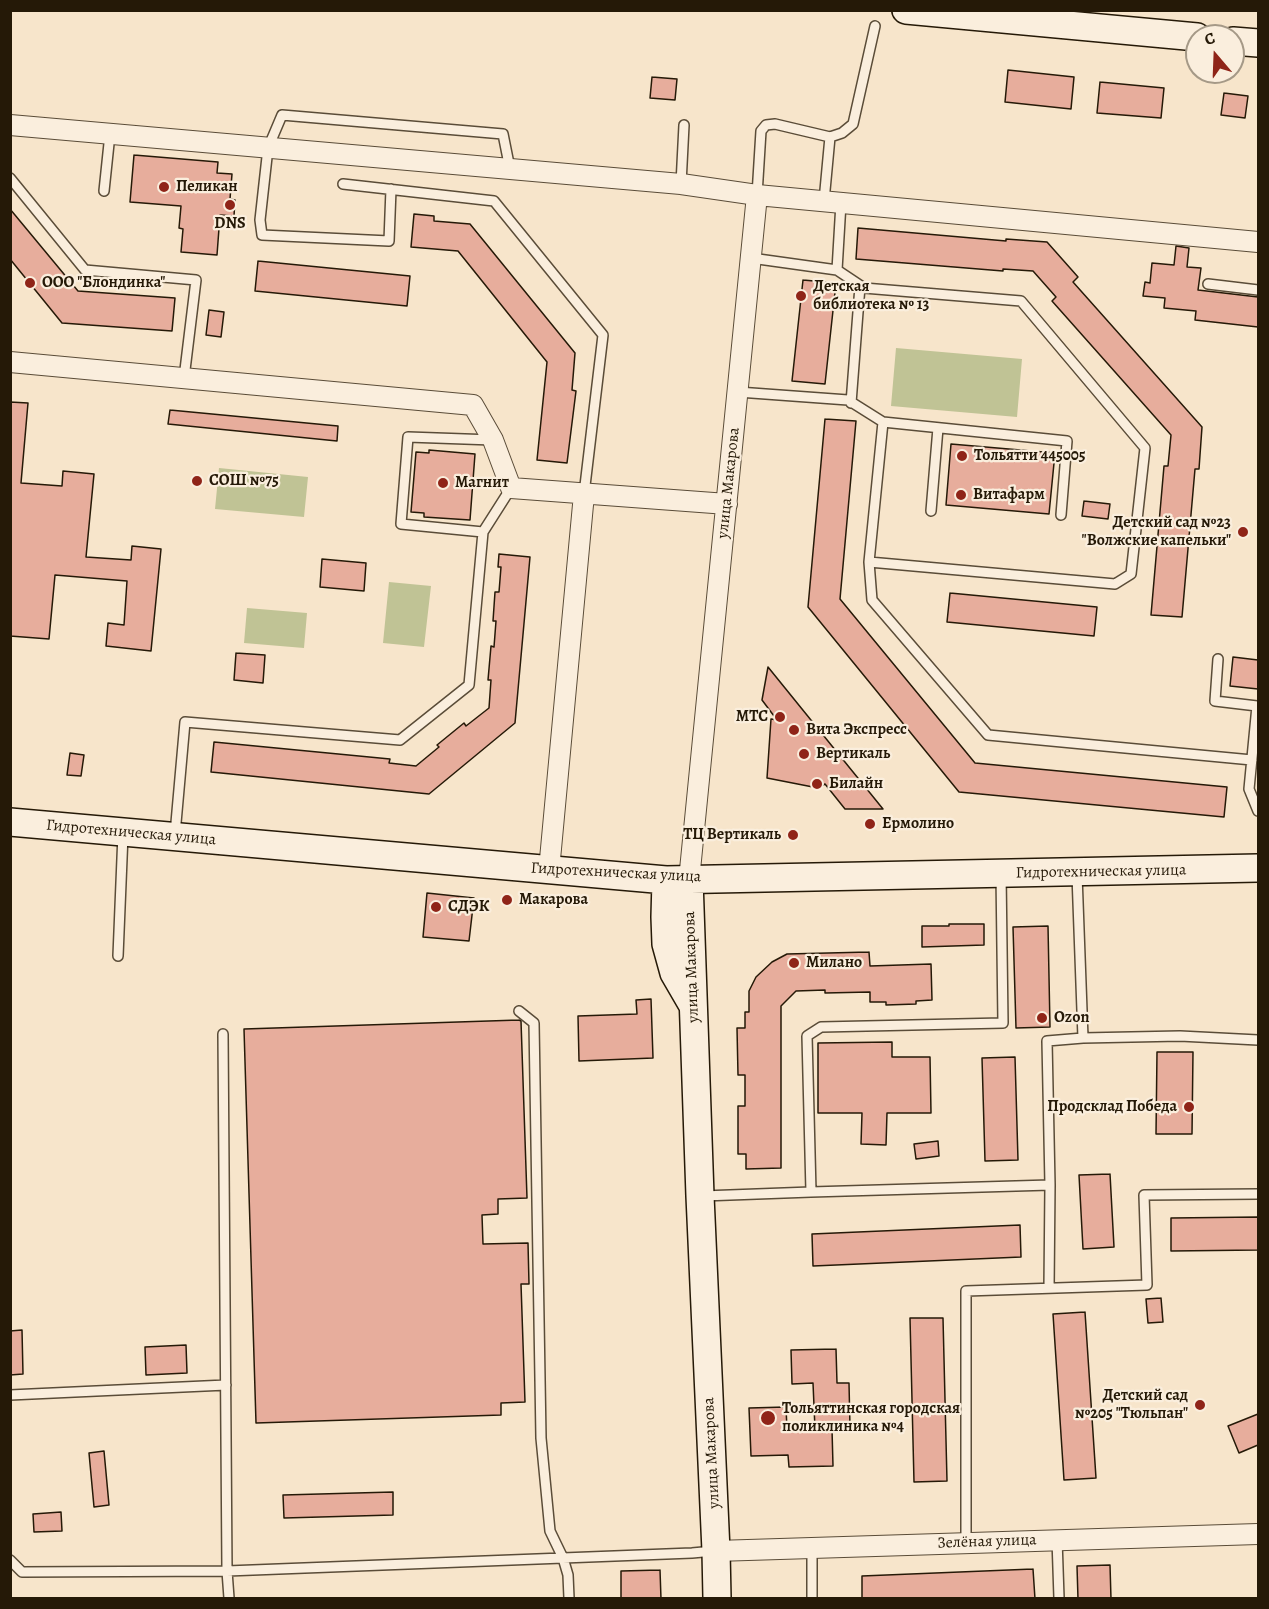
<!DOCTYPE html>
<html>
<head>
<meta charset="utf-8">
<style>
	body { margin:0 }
	#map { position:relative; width:1269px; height:1609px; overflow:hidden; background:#f7e5cb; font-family:Alegreya,serif }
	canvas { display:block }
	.frame { position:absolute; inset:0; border:12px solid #251907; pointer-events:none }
	.north { position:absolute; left:1185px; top:24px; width:60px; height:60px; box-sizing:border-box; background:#faeedd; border:2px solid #a59987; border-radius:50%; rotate:341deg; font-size:16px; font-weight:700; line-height:24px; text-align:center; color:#251907 }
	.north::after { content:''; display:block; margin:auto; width:21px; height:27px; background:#8f2418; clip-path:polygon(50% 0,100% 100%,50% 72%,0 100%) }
</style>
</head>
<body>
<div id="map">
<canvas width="1269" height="1609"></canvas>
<div class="frame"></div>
<div class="north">С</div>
</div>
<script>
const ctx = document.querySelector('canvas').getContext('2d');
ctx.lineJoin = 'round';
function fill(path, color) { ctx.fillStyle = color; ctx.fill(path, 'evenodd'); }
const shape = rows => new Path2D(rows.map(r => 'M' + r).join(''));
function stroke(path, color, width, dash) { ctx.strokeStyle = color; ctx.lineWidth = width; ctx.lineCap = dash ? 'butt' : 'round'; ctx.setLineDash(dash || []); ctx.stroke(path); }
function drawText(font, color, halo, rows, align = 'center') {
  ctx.font = font + ' Alegreya,serif'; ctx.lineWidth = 4.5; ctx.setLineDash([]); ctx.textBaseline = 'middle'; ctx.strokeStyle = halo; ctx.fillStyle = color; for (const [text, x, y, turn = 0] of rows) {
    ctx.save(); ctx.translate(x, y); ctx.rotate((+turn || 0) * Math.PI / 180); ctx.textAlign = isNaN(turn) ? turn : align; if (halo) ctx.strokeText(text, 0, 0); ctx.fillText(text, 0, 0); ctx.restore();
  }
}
const green = shape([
	[896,348,1022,359,1017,417,891,406],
	[219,468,308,477,304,517,215,509],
	[389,582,431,586,424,647,383,643],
	[247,608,307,613,304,648,244,643]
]);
const building = shape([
	[1008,70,1074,77,1071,109,1005,102,1008,70],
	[652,77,677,79,675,100,650,98,652,77],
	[1100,82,1164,88,1161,118,1097,113,1100,82],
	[1224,93,1248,96,1245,118,1221,115,1224,93],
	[134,155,218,162,217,173,232,174,230,199,235,200,234,216,220,215,217,255,181,252,183,229,179,228,181,206,130,202,134,155],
	[10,209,78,291,175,298,172,331,62,323,10,259,10,209],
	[414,214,434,216,434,221,470,224,575,353,572,390,576,391,567,463,537,460,547,362,458,251,411,247,414,214],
	[858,228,1006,241,1006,239,1047,242,1078,277,1073,282,1202,427,1199,469,1195,469,1182,617,1151,615,1164,466,1168,466,1171,435,1052,301,1056,297,1033,271,1003,269,1003,271,856,259,858,228],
	[1176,246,1189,248,1187,267,1201,268,1198,290,1258,297,1258,327,1195,320,1196,311,1164,308,1165,298,1143,296,1145,282,1150,283,1152,263,1174,265,1176,246],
	[258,261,410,276,407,306,255,291,258,261],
	[803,280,836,283,825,384,792,381,803,280],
	[209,310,224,312,221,337,206,335,209,310],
	[10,402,28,403,21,483,62,486,63,471,94,474,86,557,131,560,132,546,161,549,151,651,106,646,108,623,124,625,127,581,55,575,49,639,10,636,10,402],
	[170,410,338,426,337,441,168,424,170,410],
	[825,419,856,421,840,599,975,763,1227,787,1224,817,959,792,808,607,825,419],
	[951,444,1055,453,1049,514,946,505,951,444],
	[429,450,475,454,470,520,424,517,424,513,411,512,416,452,429,453,429,450],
	[1084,501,1110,504,1108,519,1082,516,1084,501],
	[499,554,530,557,515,723,429,794,211,772,214,742,390,759,389,763,416,766,439,747,437,745,464,723,466,726,489,708,491,680,488,680,491,646,494,647,496,621,493,621,495,592,499,592,501,567,498,567,499,554],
	[322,559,366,563,364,591,320,587,322,559],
	[950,593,1097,607,1094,636,947,622,950,593],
	[236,653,265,655,263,683,234,680,236,653],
	[1233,657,1258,660,1258,689,1230,686,1233,657],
	[768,667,883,809,845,809,825,784,818,788,767,778,771,719,777,720,762,700,768,667],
	[70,753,84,755,81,776,67,775,70,753],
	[427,893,474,898,469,941,423,937,427,893],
	[949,924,984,924,984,945,922,947,922,926,949,926,949,924],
	[1048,926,1050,1027,1016,1028,1013,927,1048,926],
	[869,952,870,966,931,964,932,1000,916,1001,916,1004,886,1005,886,1002,870,1002,870,992,825,993,825,990,796,991,781,1006,781,1168,746,1169,746,1154,738,1154,738,1106,745,1106,745,1075,738,1075,737,1028,745,1028,745,1012,749,1012,749,991,756,977,772,962,787,954,869,952],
	[651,999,653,1058,579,1061,578,1016,637,1014,636,1000,651,999],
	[519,1020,521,1021,527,1198,498,1199,498,1214,482,1215,483,1244,528,1243,529,1284,521,1284,525,1402,501,1403,501,1415,256,1423,244,1029,519,1020],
	[892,1042,892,1057,930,1057,931,1113,887,1113,886,1145,861,1144,862,1113,818,1113,818,1043,892,1042],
	[1157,1052,1193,1052,1192,1134,1156,1134,1157,1052],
	[1015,1057,1018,1160,985,1161,982,1058,1015,1057],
	[938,1141,939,1156,916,1159,914,1144,938,1141],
	[1110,1174,1114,1247,1083,1249,1079,1175,1110,1174],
	[1258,1217,1258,1250,1171,1251,1171,1218,1258,1217],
	[1020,1225,1021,1257,813,1266,812,1234,1020,1225],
	[1161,1298,1163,1322,1148,1323,1146,1299,1161,1298],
	[1085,1312,1096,1478,1064,1480,1053,1314,1085,1312],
	[910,1318,943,1318,947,1481,914,1482,910,1318],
	[22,1330,23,1374,10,1375,10,1331,22,1330],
	[186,1345,187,1373,146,1375,145,1347,186,1345],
	[836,1349,837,1383,849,1383,850,1428,832,1429,833,1466,789,1467,788,1455,751,1456,749,1408,786,1407,787,1430,815,1429,813,1383,792,1384,791,1350,836,1349],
	[1258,1414,1258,1445,1239,1453,1228,1426,1258,1414],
	[104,1451,109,1505,94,1507,89,1453,104,1451],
	[393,1492,393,1515,284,1518,283,1495,393,1492],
	[61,1512,62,1531,34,1532,33,1514,61,1512],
	[1110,1565,1111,1599,1078,1599,1077,1566,1110,1565],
	[1033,1569,1035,1599,862,1599,862,1576,1033,1569],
	[660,1570,661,1599,621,1599,621,1571,660,1570]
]);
const lane = shape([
	[10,178,85,270,196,280,184,378],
	[343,184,494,201,603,335,584,494],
	[681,184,684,125],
	[391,189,389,241,262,235,260,220,268,148,282,115,503,134,510,169],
	[104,191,110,134],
	[757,195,761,131,766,125,775,124,830,137,842,133,853,124,875,26],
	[824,201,830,137],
	[751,258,837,270,841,203],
	[837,270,864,288,1021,301,1145,448,1131,574,1115,584,869,562],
	[1208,284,1258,290],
	[738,392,848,400,883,422,1067,441,1061,515],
	[851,403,860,286],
	[883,422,869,562,872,600,988,735,1252,760],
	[931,511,938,428],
	[483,532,401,524,408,437,493,440],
	[1218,659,1215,701,1257,706,1249,789,1258,811],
	[175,834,185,722,400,740,469,685,483,532,511,488],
	[118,956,123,834],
	[519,1011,534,1023,541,1438,550,1531,563,1558,568,1575,569,1598],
	[223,1034,227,1571,229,1598],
	[1083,1038,1180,1036,1258,1040],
	[811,1192,1050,1185,1047,1041,1083,1038,1077,875],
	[703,1196,811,1192,807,1036,821,1027,1003,1023,1001,874],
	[1049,1288,1050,1185],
	[10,1395,226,1385],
	[1057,1539,1059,1598],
	[966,1542,966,1291,1147,1285,1144,1195,1258,1194],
	[812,1547,812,1598],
	[10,1560,22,1572,227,1571,692,1553,714,1551]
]);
const street = shape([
	[10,125,681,184,757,195,1258,242],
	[10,362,473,405,493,440,511,488,727,504],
	[549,870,584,494],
	[689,880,757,195],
	[716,1551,1258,1534]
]);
const secondary = shape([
	[906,10,1197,37],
	[1233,41,1258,43],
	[10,822,666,880,1258,868],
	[666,880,665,917,666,944,674,973,692,1004],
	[689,880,700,1196,716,1551,717,1598]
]);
const markers = [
	[164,187,6,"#8f2418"],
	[230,205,6,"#8f2418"],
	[30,283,6,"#8f2418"],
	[801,296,6,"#8f2418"],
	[962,456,6,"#8f2418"],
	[197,481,6,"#8f2418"],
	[443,483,6,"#8f2418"],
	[961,495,6,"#8f2418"],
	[1243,532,6,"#8f2418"],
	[780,717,6,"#8f2418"],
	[794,730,6,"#8f2418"],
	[804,754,6,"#8f2418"],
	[817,784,6,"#8f2418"],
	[870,824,6,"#8f2418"],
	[793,835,6,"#8f2418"],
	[507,900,6,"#8f2418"],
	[436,907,6,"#8f2418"],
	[794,963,6,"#8f2418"],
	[1042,1018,6,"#8f2418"],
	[1189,1107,6,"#8f2418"],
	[1200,1405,6,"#8f2418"],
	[768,1418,8,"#8f2418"]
];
const poiNames = [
	["Пеликан",176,187],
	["DNS",230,224,"center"],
	["ООО \"Блондинка\"",42,283],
	["Детская",813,287],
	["библиотека № 13",813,305],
	["Тольятти 445005",974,456],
	["СОШ №75",209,481],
	["Магнит",455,483],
	["Витафарм",973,495],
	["Детский сад №23",1231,523,"right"],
	["\"Волжские капельки\"",1231,541,"right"],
	["МТС",768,717,"right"],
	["Вита Экспресс",806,730],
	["Вертикаль",816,754],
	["Билайн",829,784],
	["Ермолино",882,824],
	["ТЦ Вертикаль",781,835,"right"],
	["Макарова",519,900],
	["СДЭК",448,907],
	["Милано",806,963],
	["Ozon",1054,1018],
	["Продсклад Победа",1177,1107,"right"],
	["Детский сад",1188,1396,"right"],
	["№205 \"Тюльпан\"",1188,1414,"right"],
	["Тольяттинская городская",782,1409],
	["поликлиника №4",782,1427]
];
const streetNames = [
	["улица Макарова",729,483,-84],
	["Гидротехническая улица",131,833,5],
	["Гидротехническая улица",1101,872,-1],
	["Гидротехническая улица",616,873,3],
	["улица Макарова",692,967,-92],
	["улица Макарова",712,1453,-93],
	["Зелёная улица",987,1542,-2]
];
fill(green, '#c0c395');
fill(building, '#e7ad9c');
stroke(building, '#251907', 1.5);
stroke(lane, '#5a4c38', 12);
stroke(street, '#5a4c38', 22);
stroke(secondary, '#251907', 30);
stroke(lane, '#faeedd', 9);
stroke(street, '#faeedd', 20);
stroke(secondary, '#faeedd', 27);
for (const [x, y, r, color] of markers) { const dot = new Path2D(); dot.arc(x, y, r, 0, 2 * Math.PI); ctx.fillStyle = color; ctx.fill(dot); stroke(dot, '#faeedd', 2); }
drawText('bold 16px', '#251907', '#faeedd', poiNames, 'left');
drawText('16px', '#251907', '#faeedd', streetNames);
</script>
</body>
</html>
